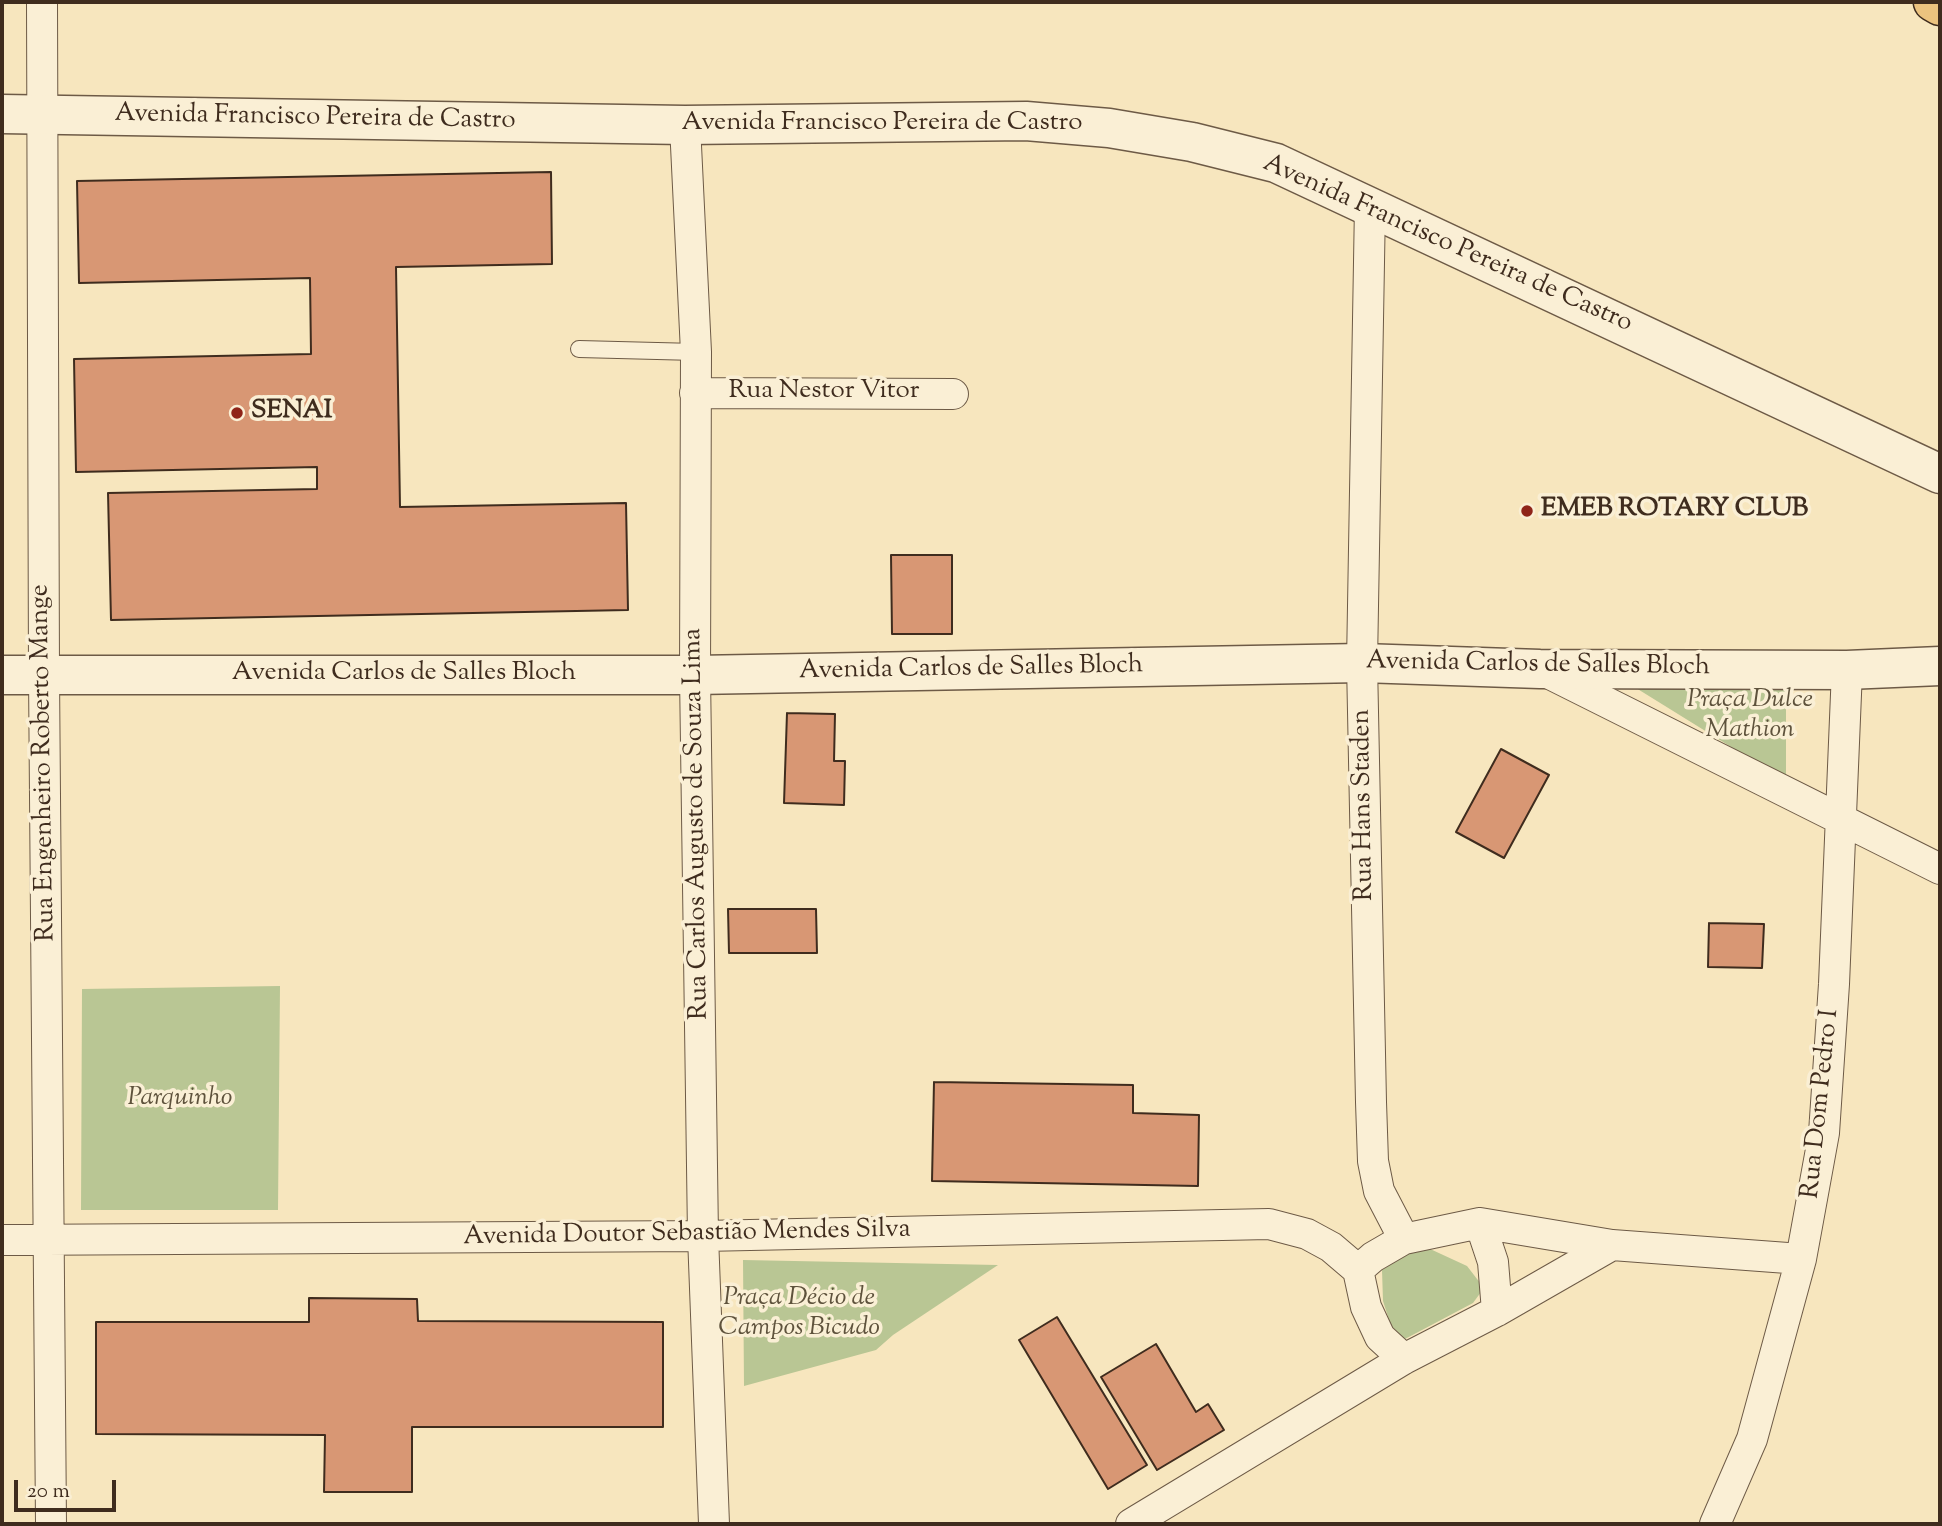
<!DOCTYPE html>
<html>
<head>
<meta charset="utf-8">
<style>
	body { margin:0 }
	#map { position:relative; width:1942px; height:1526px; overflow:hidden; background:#f7e6be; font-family:"Sorts Mill Goudy",serif }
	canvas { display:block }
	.frame { position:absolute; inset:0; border:4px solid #3f2c1e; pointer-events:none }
	.scale { position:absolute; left:14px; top:1480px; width:102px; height:32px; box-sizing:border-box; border:4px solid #3f2c1e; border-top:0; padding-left:9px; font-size:21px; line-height:24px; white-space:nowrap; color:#3f2c1e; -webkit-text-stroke:5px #faefd5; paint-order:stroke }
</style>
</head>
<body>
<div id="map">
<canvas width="1942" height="1526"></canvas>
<div class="frame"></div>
<div class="scale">20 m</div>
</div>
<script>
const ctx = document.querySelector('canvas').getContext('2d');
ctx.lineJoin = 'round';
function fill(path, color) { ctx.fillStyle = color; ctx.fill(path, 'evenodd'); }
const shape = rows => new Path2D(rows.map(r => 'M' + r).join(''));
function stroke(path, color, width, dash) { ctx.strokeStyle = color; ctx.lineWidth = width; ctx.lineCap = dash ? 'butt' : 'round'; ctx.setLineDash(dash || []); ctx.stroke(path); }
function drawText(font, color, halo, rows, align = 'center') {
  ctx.font = font + ' "Sorts Mill Goudy",serif'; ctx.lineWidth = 7; ctx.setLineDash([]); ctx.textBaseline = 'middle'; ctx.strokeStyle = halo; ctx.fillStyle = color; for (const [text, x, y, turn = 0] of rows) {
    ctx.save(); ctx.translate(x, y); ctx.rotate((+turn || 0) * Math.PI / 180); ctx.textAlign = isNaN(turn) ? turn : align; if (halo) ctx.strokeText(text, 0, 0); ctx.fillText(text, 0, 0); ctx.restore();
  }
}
const green = shape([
	[1786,679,1786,781,1636,688],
	[280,986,278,1210,81,1210,82,989],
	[1428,1248,1467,1266,1484,1288,1473,1303,1405,1339,1391,1326,1383,1301,1382,1270,1411,1252],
	[743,1260,998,1265,893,1335,876,1350,744,1386]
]);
const building = shape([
	[551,172,552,264,396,267,400,507,626,503,628,610,111,620,108,493,317,489,317,467,76,472,74,359,311,354,310,278,79,283,77,181,551,172],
	[891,555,952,555,952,634,892,634,891,555],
	[787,713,835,714,834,761,845,761,844,805,784,803,787,713],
	[1501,749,1549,775,1504,858,1456,832,1501,749],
	[728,909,816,909,817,953,729,953,728,909],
	[1709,923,1764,924,1762,968,1708,967,1709,923],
	[934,1082,1133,1085,1133,1113,1199,1115,1198,1186,932,1181,934,1082],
	[309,1298,417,1299,418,1321,663,1322,663,1427,412,1427,412,1492,324,1492,325,1435,96,1434,96,1322,309,1322,309,1298],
	[1057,1317,1147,1465,1108,1489,1019,1340,1057,1317],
	[1156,1344,1196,1412,1208,1404,1224,1430,1157,1470,1101,1377,1156,1344]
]);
const service = shape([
	[579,349,696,352]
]);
const minor = shape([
	[42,2,44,675,51,1524],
	[685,125,696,352,695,675,703,1236,714,1524],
	[1370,205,1362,663,1371,1102,1373,1161,1379,1191,1404,1239],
	[695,393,953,394],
	[1544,671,1940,869],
	[1480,1223,1493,1262,1497,1311],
	[2,1240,703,1236,1269,1224,1307,1234,1331,1247,1358,1270],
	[1358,1270,1373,1257,1404,1239,1480,1223,1612,1245,1801,1259],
	[1358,1270,1366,1307,1380,1337,1404,1359],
	[1131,1524,1404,1359,1497,1311,1612,1245],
	[1715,1524,1752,1439,1801,1259,1824,1133,1834,984,1847,670]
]);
const tertiary = shape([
	[2,114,685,125,1026,121,1109,128,1192,142,1276,163,1940,474],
	[2,675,695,675,1362,663,1540,669,1847,670,1940,666]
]);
const primary = shape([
	[1933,2,1940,6]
]);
const markers = [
	[237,413,7,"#8f2418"],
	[1527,511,7,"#8f2418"]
];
const streetNames = [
	["Avenida Francisco Pereira de Castro",315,119,1],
	["Avenida Francisco Pereira de Castro",882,125],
	["Avenida Francisco Pereira de Castro",1447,245,24],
	["Rua Nestor Vitor",824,393],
	["Avenida Carlos de Salles Bloch",1538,666,1],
	["Avenida Carlos de Salles Bloch",971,670,-1],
	["Avenida Carlos de Salles Bloch",404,675],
	["Rua Engenheiro Roberto Mange",45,763,-91],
	["Rua Hans Staden",1365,805,-91],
	["Rua Carlos Augusto de Souza Lima",698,824,-91],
	["Rua Dom Pedro I",1822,1104,-84],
	["Avenida Doutor Sebastião Mendes Silva",687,1235,-1]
];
const poiNames = [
	["SENAI",251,413],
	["EMEB ROTARY CLUB",1541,511]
];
const parkNames = [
	["Praça Dulce",1750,702],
	["Mathion",1750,732],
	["Parquinho",180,1100],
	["Praça Décio de",799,1300],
	["Campos Bicudo",799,1330]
];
fill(green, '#b9c694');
fill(building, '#d89774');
stroke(building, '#3f2c1e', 2);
stroke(service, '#6d5a46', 18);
stroke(minor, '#6d5a46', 32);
stroke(tertiary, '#6d5a46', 41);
stroke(primary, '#3f2c1e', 41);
stroke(service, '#faefd5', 16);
stroke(minor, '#faefd5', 30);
stroke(tertiary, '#faefd5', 38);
stroke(primary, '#ecc37f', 38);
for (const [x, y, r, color] of markers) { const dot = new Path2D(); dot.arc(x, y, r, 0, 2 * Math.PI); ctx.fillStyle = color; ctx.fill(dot); stroke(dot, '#faefd5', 2.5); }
drawText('26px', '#3f2c1e', '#faefd5', streetNames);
drawText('bold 26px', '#3f2c1e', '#faefd5', poiNames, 'left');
drawText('italic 26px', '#5e523c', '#faefd5', parkNames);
</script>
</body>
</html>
